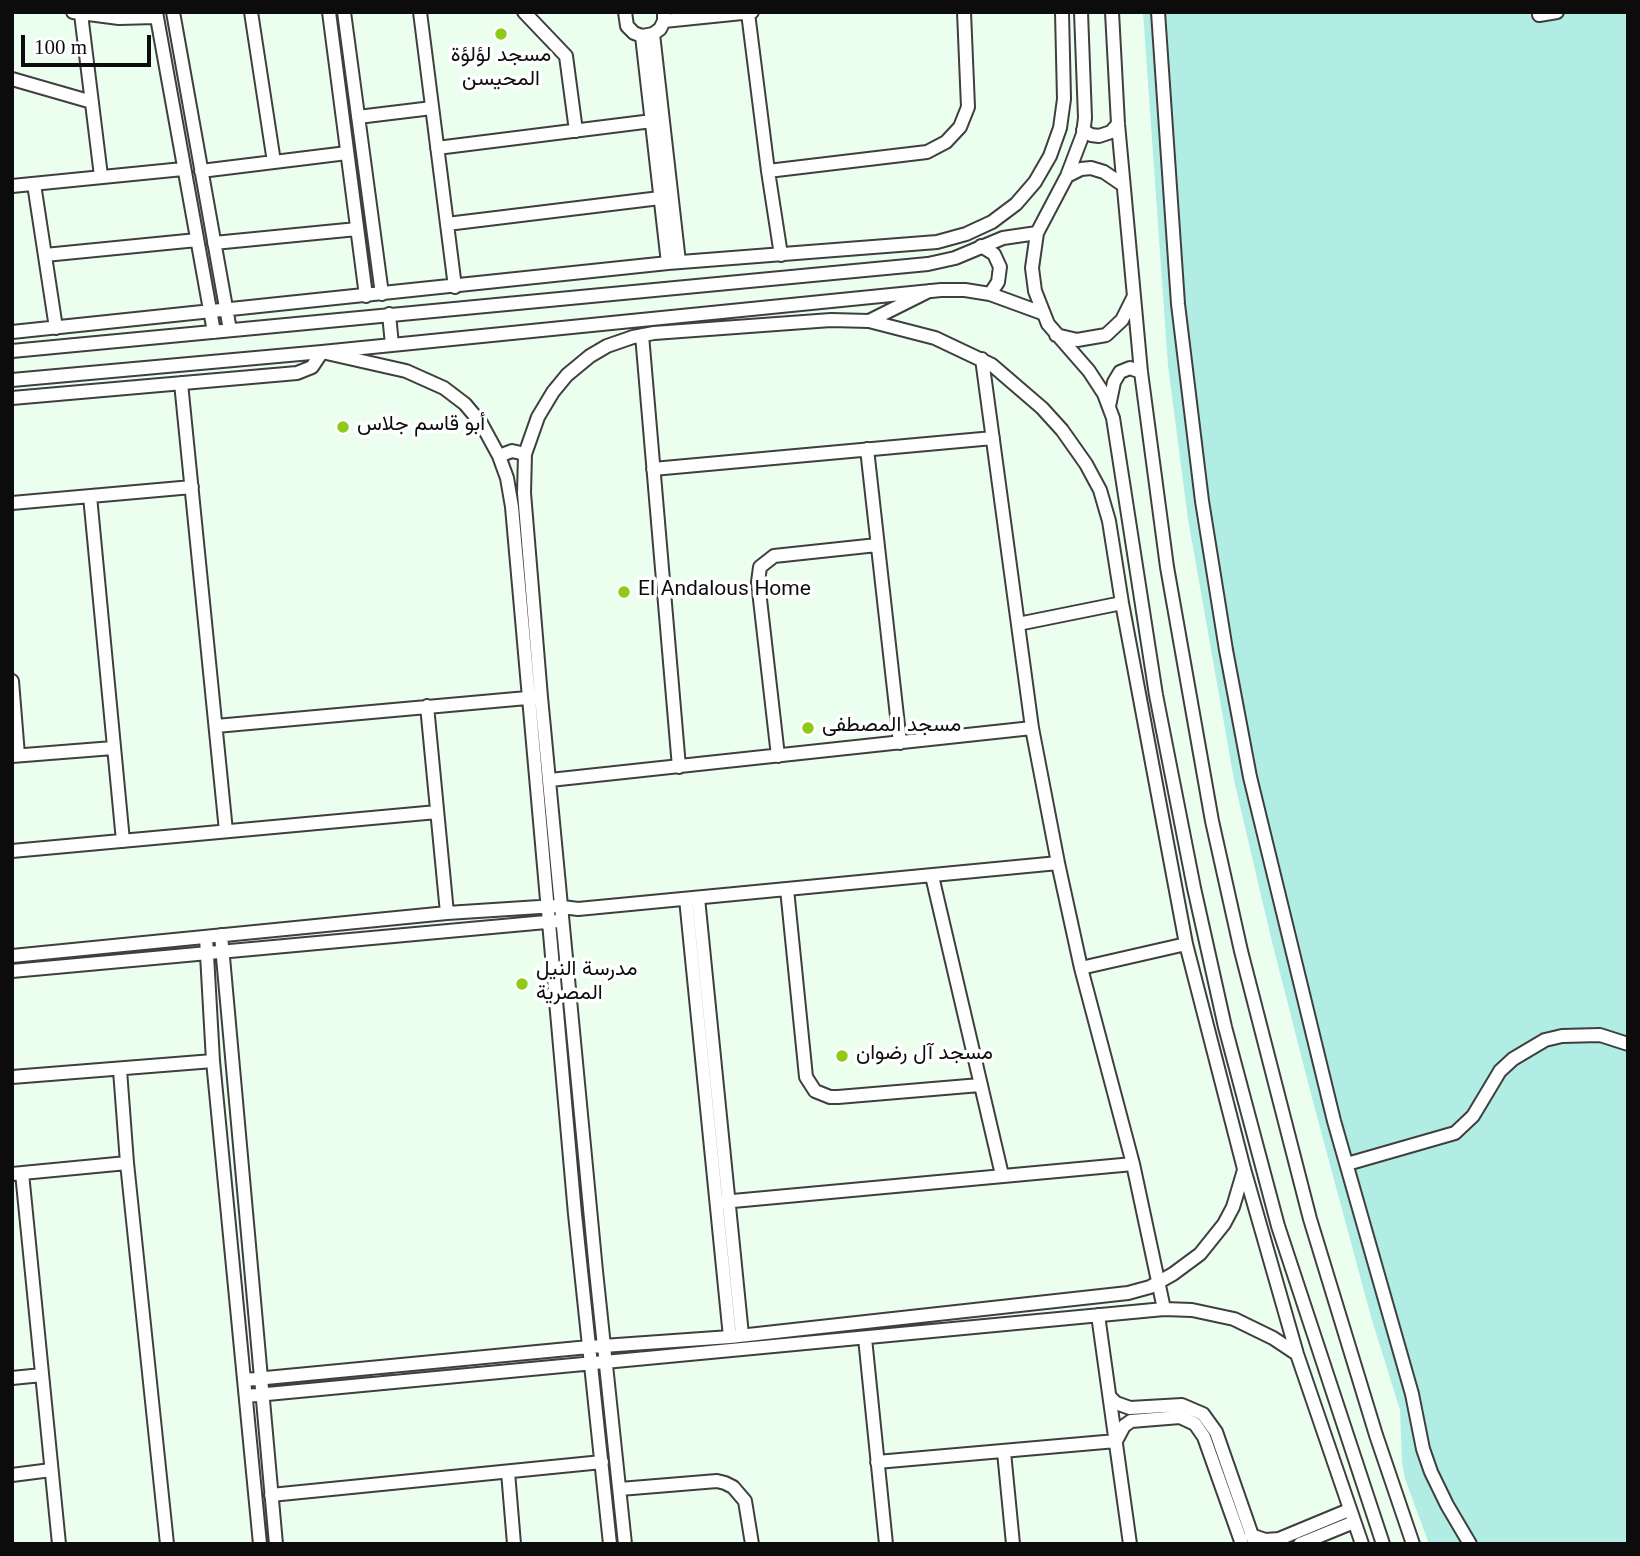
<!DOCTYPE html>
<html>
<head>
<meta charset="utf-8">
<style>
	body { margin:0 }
	#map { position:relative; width:1640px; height:1556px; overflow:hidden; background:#ecffef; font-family:Georgia,serif }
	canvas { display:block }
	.frame { position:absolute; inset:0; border:14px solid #0c0c0c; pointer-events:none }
	.scale { position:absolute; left:21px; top:35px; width:130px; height:32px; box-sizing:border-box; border:4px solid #0c0c0c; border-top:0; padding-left:9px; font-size:21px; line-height:24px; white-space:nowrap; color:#0c0c0c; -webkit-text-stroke:5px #fff; paint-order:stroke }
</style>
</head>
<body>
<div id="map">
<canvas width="1640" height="1556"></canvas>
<div class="frame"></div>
<div class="scale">100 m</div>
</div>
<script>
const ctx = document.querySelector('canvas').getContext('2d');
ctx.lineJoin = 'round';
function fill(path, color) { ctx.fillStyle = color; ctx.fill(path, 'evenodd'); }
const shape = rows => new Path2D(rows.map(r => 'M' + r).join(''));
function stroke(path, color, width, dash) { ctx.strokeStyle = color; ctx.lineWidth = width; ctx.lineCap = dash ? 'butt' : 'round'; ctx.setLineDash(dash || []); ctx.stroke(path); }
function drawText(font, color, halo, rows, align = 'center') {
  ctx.font = font + ' Georgia,Vazirmatn,serif'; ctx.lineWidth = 7; ctx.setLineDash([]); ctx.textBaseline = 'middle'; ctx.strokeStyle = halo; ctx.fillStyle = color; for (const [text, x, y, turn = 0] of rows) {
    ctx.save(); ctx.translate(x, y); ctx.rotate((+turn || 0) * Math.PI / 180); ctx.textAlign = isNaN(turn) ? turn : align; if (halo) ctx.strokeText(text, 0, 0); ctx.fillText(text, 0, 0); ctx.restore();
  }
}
const green = shape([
	[1143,12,1628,12,1628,1544,1429,1544,1405,1479,1402,1463,1400,1410,1371,1317,1312,1098,1271,938,1234,780,1188,519,1168,366]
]);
const minor = shape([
	[73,12,119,18,156,17],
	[156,12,214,332],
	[173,12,230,330],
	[251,12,274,162],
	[329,12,366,296],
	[344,12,382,294],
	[420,12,455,287],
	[524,12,566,56,576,131],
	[625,12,627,26,634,33,642,36,653,34,660,29,664,21,664,13],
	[1081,12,1085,118,1083,134,1067,176,1037,233,1032,268,1035,291,1048,324,1089,371,1104,394,1113,418,1156,695,1194,888,1225,1027,1278,1226,1383,1544],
	[1112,12,1118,124,1141,372,1167,567,1212,821,1241,951,1310,1219,1376,1435,1413,1544],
	[1158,12,1178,304,1202,501,1226,650,1250,777,1334,1121,1412,1394,1423,1449,1431,1472,1447,1505,1470,1544],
	[748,13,768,171,781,255],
	[81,14,101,176],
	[1539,15,1557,12],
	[664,21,752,12],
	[653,34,679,262],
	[642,36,668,263],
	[12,79,92,102],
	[358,117,432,108],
	[1083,130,1091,135,1099,136,1111,132,1118,124],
	[437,148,652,121],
	[201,171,347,153],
	[768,171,927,152,946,142,960,127,968,107,964,12],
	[1067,176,1081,169,1091,168,1104,172,1123,185],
	[34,184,56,328],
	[12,186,183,169],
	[447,224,660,198],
	[214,243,357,229],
	[981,246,994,254,1000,267,998,282,990,294],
	[45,255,197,240],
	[389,314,392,345],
	[869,321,935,338,992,365,1042,408,1062,430,1086,464,1100,490,1109,521,1122,603,1186,944,1244,1169,1297,1354,1362,1544],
	[12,332,668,263,937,242,966,234,992,222,1016,204,1035,182,1050,156,1060,128,1064,99,1062,12],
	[642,335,679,767],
	[1056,335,1077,340,1106,335,1122,320,1133,298],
	[12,351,928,264,955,258,1003,238,1037,233],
	[322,352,406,371,444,388,465,404,481,423,499,456,507,478,512,507,575,1214,610,1544],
	[982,359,1032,728,1058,863,1081,968,1133,1164,1164,1309],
	[12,380,322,352,941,290,965,290,990,294,1042,313],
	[181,383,226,831],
	[12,398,297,373,312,367,322,352],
	[1109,406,1114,382,1120,372,1130,368,1141,372],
	[867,449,900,743],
	[499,456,512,451,525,454],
	[653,469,993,438],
	[90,496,123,841],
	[12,503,192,487],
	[1018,624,1122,603],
	[12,681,18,755],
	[427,706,447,913],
	[216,726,538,697],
	[12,756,113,748],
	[778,756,758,582,760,567,774,556,877,545],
	[550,780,1032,728],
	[12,851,437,812],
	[932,876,1002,1175],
	[787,889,806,1077,815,1091,830,1097,838,1097,980,1085],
	[698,898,742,1335],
	[686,899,730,1337],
	[221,935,276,1544],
	[206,937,213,1061,260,1544],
	[12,956,447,913,555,906,578,909,1058,863],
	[1081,968,1186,944],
	[12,971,557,921],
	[120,1070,127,1163,167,1544],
	[12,1077,213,1061],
	[1347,1164,1455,1133,1473,1116,1500,1071,1513,1059,1545,1040,1562,1036,1600,1035,1628,1044],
	[22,1173,59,1544],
	[12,1174,127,1163],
	[722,1202,1133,1164],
	[1098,1315,1130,1544],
	[865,1338,886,1544],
	[12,1378,42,1375],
	[245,1380,589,1347,730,1337,1128,1293,1150,1287,1173,1274,1200,1254,1224,1224,1233,1207,1244,1170],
	[246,1396,1164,1309,1192,1310,1234,1319,1273,1338,1297,1354],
	[1110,1397,1116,1403,1130,1408,1182,1405,1203,1414,1216,1432,1255,1544],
	[1004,1452,1013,1544],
	[877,1462,1116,1441,1124,1426,1131,1421,1180,1417,1195,1424,1204,1437,1242,1544],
	[508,1472,514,1544],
	[12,1475,51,1470],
	[620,1489,717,1481,725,1483,733,1487,745,1501,752,1544],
	[271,1495,602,1462],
	[1251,1535,1265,1540,1279,1539,1349,1510],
	[625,1544,596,1271,541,697,524,493,525,454,538,417,553,392,567,375,590,356,607,346,633,337,654,333,831,320,869,321,929,291],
	[1300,1544,1354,1522]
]);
const markers = [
	[501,34,7,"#8fca17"],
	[343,427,7,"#8fca17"],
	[624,592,7,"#8fca17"],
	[808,728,7,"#8fca17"],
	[522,984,7,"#8fca17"],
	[842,1056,7,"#8fca17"]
];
const poiNames = [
	["مسجد لؤلؤة",501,58,"center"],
	["المحيسن",501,82,"center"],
	["أبو قاسم جلاس",357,427],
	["El Andalous Home",638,592],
	["مسجد المصطفى",822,728],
	["مدرسة النيل",536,972],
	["المصرية",536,996],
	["مسجد آل رضوان",856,1056]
];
fill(green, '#b1ede5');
stroke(minor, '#3f3f3f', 16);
stroke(minor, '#fff', 12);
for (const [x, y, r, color] of markers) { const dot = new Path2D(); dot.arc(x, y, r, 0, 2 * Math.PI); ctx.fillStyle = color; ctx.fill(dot); stroke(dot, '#fff', 2.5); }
drawText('21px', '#0c0c0c', '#fff', poiNames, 'left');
</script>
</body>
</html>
